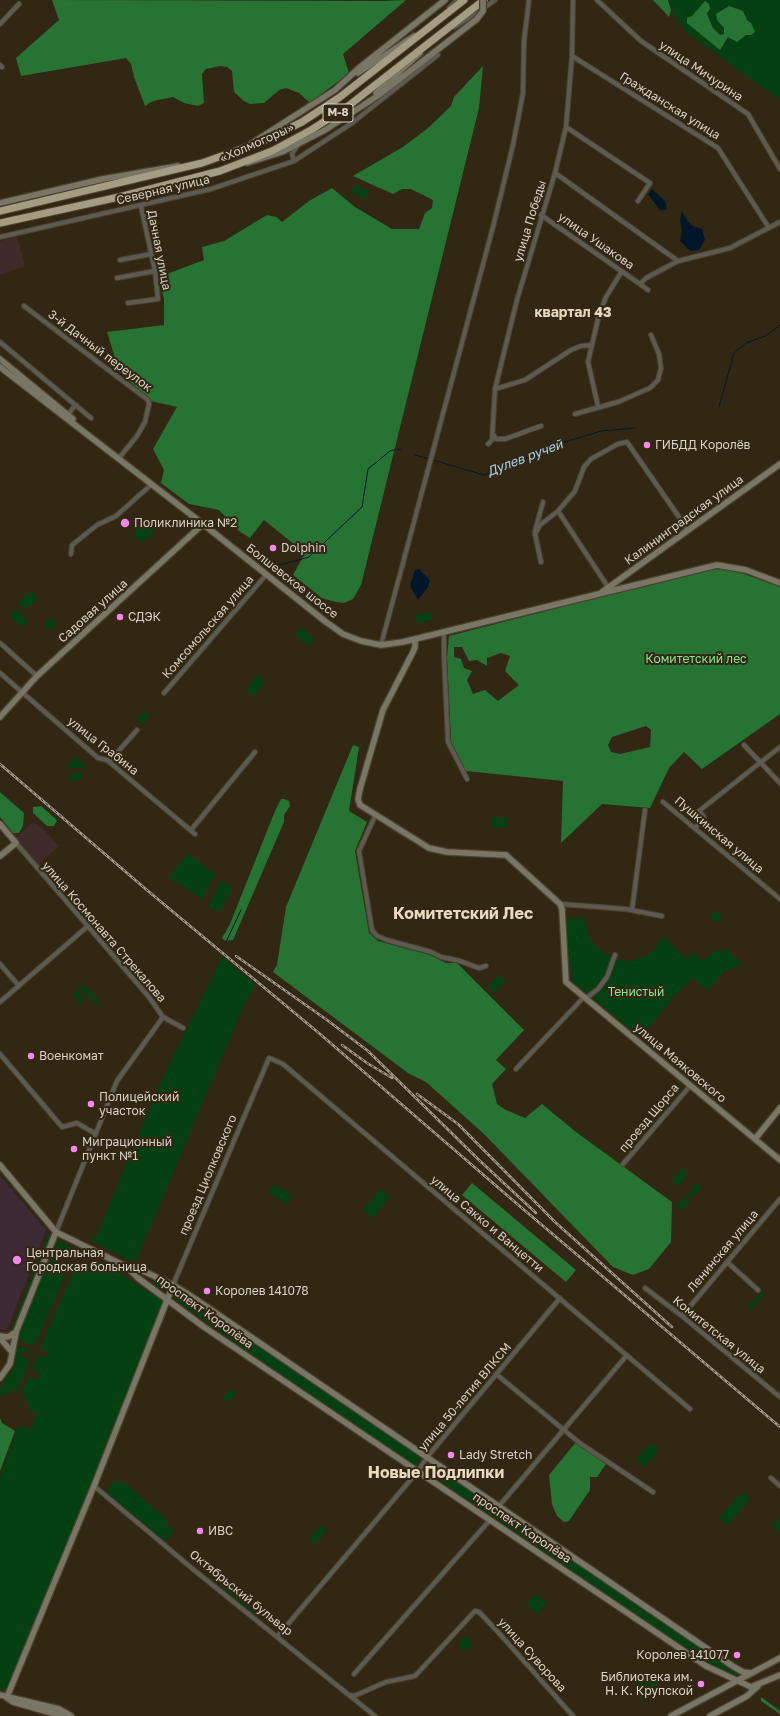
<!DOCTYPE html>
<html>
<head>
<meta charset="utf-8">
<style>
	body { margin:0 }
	canvas { display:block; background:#322713 }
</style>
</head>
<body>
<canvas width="780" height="1716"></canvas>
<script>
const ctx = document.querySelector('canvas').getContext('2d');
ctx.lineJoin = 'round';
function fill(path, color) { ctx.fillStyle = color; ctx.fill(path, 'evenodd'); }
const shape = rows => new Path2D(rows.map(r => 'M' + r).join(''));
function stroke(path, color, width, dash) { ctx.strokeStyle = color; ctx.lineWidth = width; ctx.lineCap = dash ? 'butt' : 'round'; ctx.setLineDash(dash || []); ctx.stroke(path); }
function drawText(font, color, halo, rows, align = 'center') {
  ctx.font = font + ' "Golos Text",sans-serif'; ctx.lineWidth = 4; ctx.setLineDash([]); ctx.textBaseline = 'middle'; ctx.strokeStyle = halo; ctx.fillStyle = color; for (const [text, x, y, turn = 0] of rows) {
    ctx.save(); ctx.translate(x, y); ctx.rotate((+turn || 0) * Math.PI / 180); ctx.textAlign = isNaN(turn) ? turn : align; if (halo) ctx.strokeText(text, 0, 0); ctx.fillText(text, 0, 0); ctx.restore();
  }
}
const commercial = shape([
	[17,237,25,266,0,275,0,241],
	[33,822,45,831,59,846,38,865,16,838]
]);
const medical = shape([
	[0,1176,46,1230,7,1330,0,1329]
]);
const green = shape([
	[669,0,780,0,780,100,687,33,674,15],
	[705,1,709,19,713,28,720,35,724,34,724,28,720,25,720,10,726,10,729,6,738,9,751,23,746,35,737,42,729,37,724,46,708,40,701,32,696,31,687,18,692,16],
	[355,185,369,191,365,199,351,192],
	[145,521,155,531,142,543,132,533],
	[31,591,38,599,25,610,18,602],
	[15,609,28,620,22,627,9,616],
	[431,612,432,620,416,623,415,615],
	'45 624a5 5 0 1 1 10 0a5 5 0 1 1-10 0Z',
	[301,627,314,639,308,646,295,634],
	[257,675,265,681,254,696,246,691],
	[148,712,148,718,143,724,138,723,139,716,143,713],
	[74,756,86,764,82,768,67,768],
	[81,772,82,779,70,781,69,774],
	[492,817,507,818,506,828,491,827],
	[188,854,215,874,202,899,168,877],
	[221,881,229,884,232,888,220,912,208,906],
	'711 917a5 5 0 1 1 10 0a5 5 0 1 1-10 0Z',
	[568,918,584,918,590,940,601,951,614,959,627,961,641,958,654,951,662,936,687,959,692,952,703,961,712,952,727,950,742,964,724,972,707,990,693,978,674,996,640,1038,572,981,568,958],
	[222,957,255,984,240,1014,135,1263,89,1240,89,1239,96,1237,157,1090],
	[498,975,505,980,495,993,488,987],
	[84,985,99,1001,102,1009,79,988],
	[77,989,85,1001,80,1004,72,993],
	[681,1168,688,1173,679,1186,672,1182],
	[274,1184,292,1196,287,1204,269,1192],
	[695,1184,700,1184,700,1189,694,1196,691,1196,688,1199,689,1202,682,1210,678,1210,677,1206,684,1197,687,1198],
	[380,1189,390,1197,373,1218,363,1210],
	[48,1235,53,1237,15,1331,11,1330],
	[57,1240,74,1248,69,1259,52,1252],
	[50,1255,58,1259,53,1272,65,1276,35,1345,30,1345,16,1339],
	[96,1260,126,1277,165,1303,87,1499,6,1690,0,1689,0,1476,19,1425,30,1430,37,1413,28,1408,29,1403,24,1401,26,1396,21,1393,28,1377,37,1380,39,1373,32,1370,37,1355,46,1358,48,1352,40,1348,76,1266,90,1272],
	[154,1280,165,1284,165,1286,159,1290,153,1285],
	[176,1290,422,1457,422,1459,415,1465,271,1368,172,1298],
	[761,1292,764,1295,750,1311,747,1308],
	[16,1345,33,1352,32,1354,23,1351,21,1356,30,1360,17,1391,11,1389,8,1394,4,1393,3,1396,0,1395,0,1388,15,1366],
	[230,1389,236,1393,229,1402,223,1399],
	[651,1443,659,1450,644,1467,636,1460],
	[432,1462,740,1673,742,1675,737,1678,711,1665,425,1471],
	[114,1480,118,1484,121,1480,167,1520,165,1523,174,1531,164,1543,106,1493],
	[742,1492,750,1499,727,1525,719,1518],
	[779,1517,780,1518,780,1533,772,1526],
	[321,1525,327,1530,315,1544,309,1539],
	[223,1587,258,1616,256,1619,221,1591],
	[535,1594,547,1603,537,1614,526,1604],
	[468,1636,472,1646,464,1651,459,1646,459,1641,463,1637],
	[643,1680,653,1681,658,1684,657,1691,642,1699,635,1689,636,1684]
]);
const forest = shape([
	[52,0,381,1,406,0,343,54,349,73,310,103,299,93,286,88,279,90,264,103,250,104,244,101,234,92,232,71,227,67,220,66,206,69,202,74,204,103,198,106,184,103,173,97,153,101,145,106,134,77,131,64,126,58,21,76,16,58,59,20],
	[653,0,668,0,671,10,669,17],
	[705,1,709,4,710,9,707,13,709,19,713,28,720,35,724,34,724,28,717,20,716,14,729,6,743,11,747,20,751,23,755,32,751,35,746,35,737,42,728,37,720,50,687,23,687,18,692,16],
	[483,66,479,108,361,585,353,599,344,603,336,602,322,598,293,575,305,553,264,520,250,538,239,531,219,510,189,504,161,483,164,470,153,449,177,407,151,401,119,371,107,332,164,325,164,299,159,279,167,274,204,260,202,247,224,241,267,215,276,217,282,222,309,201,332,188,355,207,392,229,419,229,425,213,432,208,433,200,411,189,402,189,393,194,353,176,403,147,428,128,451,106,454,97],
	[720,569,736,571,780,587,780,714,702,769,684,752,669,768,650,808,602,804,561,843,563,781,466,771,451,742,447,657,449,636,705,570],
	[454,647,462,647,469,661,477,660,487,666,487,658,501,653,510,656,505,671,519,685,498,701,485,690,473,694,467,680,472,671,464,668,461,659,454,657],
	[646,726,651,730,650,747,620,754,611,752,608,745,612,737],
	[353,745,359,747,349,811,367,822,355,851,369,933,378,941,430,955,446,963,457,963,524,1030,496,1060,506,1069,492,1084,497,1104,506,1110,525,1118,542,1104,576,1132,672,1202,671,1242,649,1269,633,1275,613,1267,484,1134,426,1082,408,1073,273,972,277,965,286,907],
	[0,792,24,813,23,826,19,833,13,833,0,817],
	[281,799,284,799,289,801,290,806,284,815,284,822,233,940,225,941,222,938,230,924,275,811],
	[41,806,57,820,54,826,47,826,33,813,33,807],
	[472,1183,576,1270,566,1282,462,1195],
	[0,1418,2,1423,15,1431,0,1471],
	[576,1442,583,1444,584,1449,605,1457,606,1464,597,1477,590,1477,590,1490,569,1521,564,1522,557,1516,552,1504,549,1475],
	[761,1697,780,1711,780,1714,761,1701]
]);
const water = shape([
	[652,189,665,201,667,210,660,210,648,194],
	[682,211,687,220,693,226,702,229,705,240,699,250,690,251,680,241,682,232,680,220],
	[419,569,430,580,428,587,418,600,410,586,415,570]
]);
const stream = shape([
	[719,407,734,353,746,343,765,336,780,325],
	[415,455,430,459],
	[433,460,484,475,565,442,601,431,636,428],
	[276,566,309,557,362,507,368,469,390,451,397,449,401,450],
	[226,942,241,910]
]);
const street = shape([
	[597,0,641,41,748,114,780,169],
	[449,8,457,0],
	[0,24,19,4],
	[454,27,473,16,495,0],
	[572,56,718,148,769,228],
	[0,65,2,67],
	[566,127,650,183,638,201],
	[294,161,292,154,297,146],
	[555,173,678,261],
	[541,215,640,284],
	[0,237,211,189,294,161,352,123,438,55],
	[120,260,151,254],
	[117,278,155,271],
	[648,290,640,284,646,278,678,261,730,248,780,222],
	[128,303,158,299,155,271,141,206],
	[24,306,148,400,149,404,145,422,137,436,119,458],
	[0,342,91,418],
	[495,389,525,380,571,350,581,346,592,345],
	[598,406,588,362,599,315,606,297,622,271],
	[68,414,76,405],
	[575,414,618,402,650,388,658,380,661,368,659,354,651,335],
	[493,434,496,439,505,439,541,426],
	[488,444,492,440,495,389,517,300,555,173,566,127,572,56,573,0],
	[558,511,608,587],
	[535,531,543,502],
	[71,554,72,545,97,525,116,516,152,484],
	[541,562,535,534,540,525,558,511,575,491,584,467,591,459,618,444,627,442,688,530],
	[444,631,444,657,448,742,467,779],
	[0,643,37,676],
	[381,645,493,227,513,145,523,93,524,41,529,0],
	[0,673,98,758,107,760,195,834],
	[164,693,266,575],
	[744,745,780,783],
	[109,762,137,730],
	[663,802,780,899],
	[375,816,359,851,372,930,377,936,387,940,431,952,441,957,460,961,479,968,486,966],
	[695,828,704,817,699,811,780,747],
	[191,830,255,752],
	[16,843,149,997,163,1017,183,1028],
	[560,904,625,909,662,916],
	[632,910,645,810],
	[0,964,19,986],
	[585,999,598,989,607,977,615,955],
	[0,1002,88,926],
	[0,1054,62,1127,77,1123,96,1134],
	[516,1069,584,997],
	[623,1164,690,1086],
	[56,1232,117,1081,163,1017],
	[727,1262,758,1290],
	[173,1285,269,1058,283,1064,690,1409],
	[645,1288,682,1316,780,1397],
	[682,1316,780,1199],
	[496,1374,581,1444,653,1492],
	[771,1478,780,1486],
	[94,1486,194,1570,375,1716],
	[499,1506,627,1355],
	[277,1637,418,1471,428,1456,560,1298],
	[354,1674,490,1520],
	[351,1695,354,1696,386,1682,415,1676,475,1611,479,1612,498,1632,573,1716]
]);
const secondary = shape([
	[358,73,414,36],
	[376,93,420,53],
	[252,143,335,90,359,68,445,0],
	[247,163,282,152,325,130,379,95,468,26],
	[0,203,103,179,178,166],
	[0,359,73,419],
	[0,367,203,524,326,622,343,634,361,641,381,645,403,642,717,565,746,570,780,583],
	[602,592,780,464],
	[415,639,415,647,413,652,383,710,360,789,358,799,360,805,429,848,447,852,506,855,560,904,562,909,566,982,780,1160],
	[0,717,37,676,203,524],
	[0,824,16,843,0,856],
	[755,1139,780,1108],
	[0,1165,56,1232,125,1266,139,1269,173,1285,191,1296,734,1667,743,1672,751,1673],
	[126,1266,138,1278,204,1327,706,1666,751,1687,780,1675],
	[0,1336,8,1337,16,1332],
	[0,1338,11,1351],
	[0,1378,10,1364,16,1332,56,1232],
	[0,1695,59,1709,71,1716],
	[7,1697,94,1486,173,1285],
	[7,1698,13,1702,62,1716],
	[671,1716,780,1658],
	[710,1716,747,1696,758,1686]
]);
const highway = shape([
	[0,211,202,163,261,142,302,122,340,97,464,0],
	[0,223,119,197,220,171,272,151,311,130,347,107,484,0]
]);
const rail = shape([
	[0,764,148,891,320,1034,516,1203,780,1427],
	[236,956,327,1020,368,1051,479,1160,536,1213],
	[342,1045,367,1063,392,1078],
	[417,1094,458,1124,555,1222,672,1327]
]);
const secondaryBridge = shape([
	[468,26,477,19,483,11,483,0]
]);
const markers = [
	[647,445,4,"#f688ed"],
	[125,523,5,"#f688ed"],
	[273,548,4,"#f688ed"],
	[120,617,4,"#f688ed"],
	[31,1056,4,"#f688ed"],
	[91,1104,4,"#f688ed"],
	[74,1149,4,"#f688ed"],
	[17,1260,5,"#f688ed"],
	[207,1291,4,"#f688ed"],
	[451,1455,4,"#f688ed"],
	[200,1531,4,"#f688ed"],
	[737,1655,4,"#f688ed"],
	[701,1684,4,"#f688ed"]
];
const shields = [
	[338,113,30]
];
const shieldNames = [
	["М-8",338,113]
];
const streetNames = [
	["улица Мичурина",701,71,34],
	["Гражданская улица",670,106,32],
	["«Холмогоры»",257,143,-24],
	["Северная улица",163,190,-13],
	["улица Победы",530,221,-73],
	["улица Ушакова",596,241,35],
	["Дачная улица",159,250,79],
	["3-й Дачный переулок",100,351,37],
	["Калининградская улица",684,520,-36],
	["Болшевское шоссе",292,581,38],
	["Садовая улица",93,611,-42],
	["Комсомольская улица",208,627,-49],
	["улица Грабина",103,746,38],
	["Пушкинская улица",719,835,40],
	["улица Космонавта Стрекалова",104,932,49],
	["улица Маяковского",680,1063,40],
	["проезд Щорса",649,1118,-50],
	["проезд Циолковского",208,1175,-67],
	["улица Сакко и Ванцетти",487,1224,40],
	["Ленинская улица",723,1251,-50],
	["проспект Королёва",205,1312,36],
	["Комитетская улица",719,1335,39],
	["улица 50-летия ВЛКСМ",465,1397,-50],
	["проспект Королёва",522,1528,34],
	["Октябрьский бульвар",241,1593,39],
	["улица Суворова",532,1655,48]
];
const poiNames = [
	["ГИБДД Королёв",655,445],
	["Поликлиника №2",134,523],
	["Dolphin",281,548],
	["СДЭК",128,617],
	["Военкомат",39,1056],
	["Полицейский",99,1097],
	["участок",99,1111],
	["Миграционный",82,1142],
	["пункт №1",82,1156],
	["Центральная",26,1253],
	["Городская больница",26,1267],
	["Королев 141078",215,1291],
	["Lady Stretch",459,1455],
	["ИВС",208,1531],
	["Королев 141077",729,1655,"right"],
	["Библиотека им.",693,1677,"right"],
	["Н. К. Крупской",693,1691,"right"]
];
const parkNames = [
	["Комитетский лес",696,659],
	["Тенистый",636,992]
];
const waterNames = [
	["Дулев ручей",525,458,-21]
];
const quarterNames = [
	["квартал 43",573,313]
];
const districtNames = [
	["Комитетский Лес",463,914],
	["Новые Подлипки",436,1473]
];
fill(commercial, '#3f2b28');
fill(medical, '#3c2b35');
fill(green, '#054013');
fill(forest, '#267333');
fill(water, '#00172a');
stroke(stream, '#00172a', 1);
stroke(street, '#4d422f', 6);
stroke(secondary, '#4d422f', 8);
stroke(highway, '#4d422f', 9);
stroke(street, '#5d5a50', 4);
stroke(secondary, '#7a7665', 5.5);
stroke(highway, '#a49d84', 7);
stroke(rail, '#a29a8b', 2.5);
stroke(rail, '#322713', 1, [3]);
stroke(secondaryBridge, '#4d422f', 8, []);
stroke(secondaryBridge, '#7a7665', 5.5);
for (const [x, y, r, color] of markers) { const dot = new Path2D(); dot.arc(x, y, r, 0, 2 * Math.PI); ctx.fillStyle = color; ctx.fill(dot); stroke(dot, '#322713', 1.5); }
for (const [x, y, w] of shields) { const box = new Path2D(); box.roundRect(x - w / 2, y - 9, w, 18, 3); ctx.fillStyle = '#322713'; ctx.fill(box); stroke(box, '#d8d1c5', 1); }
drawText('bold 11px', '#d8d1c5', null, shieldNames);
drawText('12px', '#d8d1c5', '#322713', streetNames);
drawText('12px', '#d8d1c5', '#322713', poiNames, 'left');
drawText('12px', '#85e790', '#322713', parkNames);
drawText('italic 13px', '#aad1f1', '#322713', waterNames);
drawText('bold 14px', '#e8dac1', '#322713', quarterNames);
drawText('bold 16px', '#e8dac1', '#322713', districtNames);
</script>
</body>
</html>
